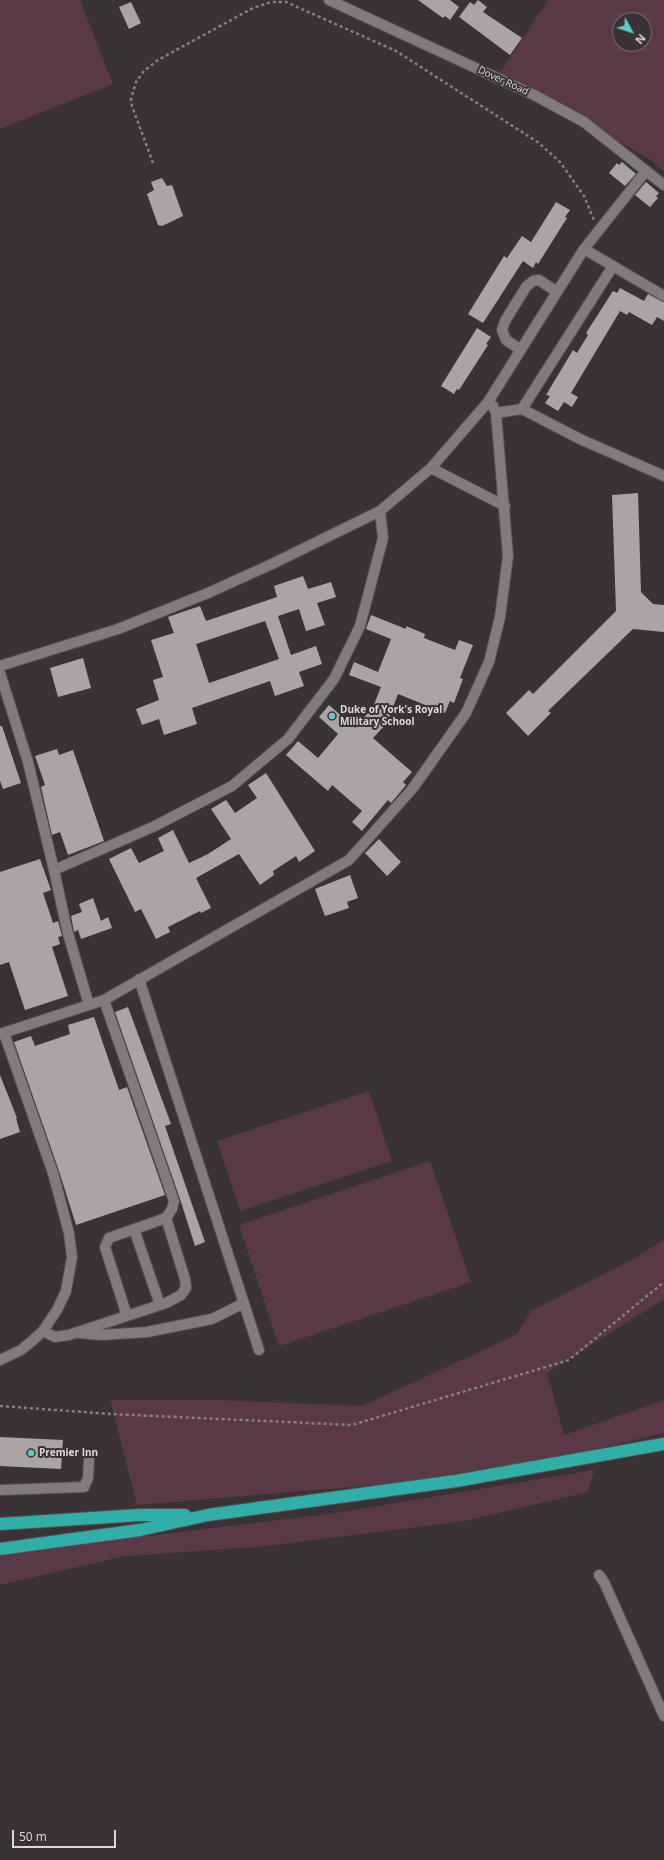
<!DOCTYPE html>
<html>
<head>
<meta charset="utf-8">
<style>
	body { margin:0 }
	#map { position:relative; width:664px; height:1860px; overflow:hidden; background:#393335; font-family:"Open Sans",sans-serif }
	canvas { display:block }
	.north { position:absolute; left:612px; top:12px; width:40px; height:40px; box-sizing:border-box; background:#393335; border:1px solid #7a7577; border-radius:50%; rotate:130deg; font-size:11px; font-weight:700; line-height:16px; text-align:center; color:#dcd8d9 }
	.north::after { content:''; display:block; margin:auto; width:14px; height:18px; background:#55cec5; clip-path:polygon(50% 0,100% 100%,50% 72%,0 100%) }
	.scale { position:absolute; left:12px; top:1830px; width:104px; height:18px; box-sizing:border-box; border:2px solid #dcd8d9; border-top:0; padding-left:5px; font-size:12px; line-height:14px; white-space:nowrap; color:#dcd8d9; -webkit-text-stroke:3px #393335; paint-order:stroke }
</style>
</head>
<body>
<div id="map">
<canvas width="664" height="1860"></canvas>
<div class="north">N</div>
<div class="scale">50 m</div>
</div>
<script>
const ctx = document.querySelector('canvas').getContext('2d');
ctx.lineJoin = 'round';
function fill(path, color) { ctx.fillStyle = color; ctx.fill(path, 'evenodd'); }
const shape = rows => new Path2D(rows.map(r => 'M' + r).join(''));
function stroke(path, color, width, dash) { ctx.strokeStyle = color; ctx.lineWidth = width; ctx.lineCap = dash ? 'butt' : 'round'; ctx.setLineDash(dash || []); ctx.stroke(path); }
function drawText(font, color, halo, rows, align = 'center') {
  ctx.font = font + ' "Open Sans",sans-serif'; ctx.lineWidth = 4; ctx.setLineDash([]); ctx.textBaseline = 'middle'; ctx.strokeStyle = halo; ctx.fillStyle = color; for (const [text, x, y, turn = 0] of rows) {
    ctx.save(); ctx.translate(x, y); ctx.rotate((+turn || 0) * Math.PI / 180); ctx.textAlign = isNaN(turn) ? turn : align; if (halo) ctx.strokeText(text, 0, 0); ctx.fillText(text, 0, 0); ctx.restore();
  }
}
const green = shape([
	[0,0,80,0,113,84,0,129],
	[548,0,664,0,664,172,651,160,500,73],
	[620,20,644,20,644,44,620,44],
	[369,1091,392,1161,240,1211,217,1141],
	[430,1161,471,1282,279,1346,239,1225],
	[664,1240,664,1299,547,1373,564,1435,664,1400,664,1433,576,1454,400,1483,137,1505,110,1400,219,1400,362,1406,516,1335,531,1311,628,1262],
	[594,1470,588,1492,465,1521,258,1547,126,1556,0,1585,0,1554,336,1513]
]);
const building = shape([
	[418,0,450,0,459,7,450,20,445,16,443,18],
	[478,0,487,7,483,12,522,38,510,55,459,17,470,2,474,5],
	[131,2,141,23,129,29,119,7],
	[622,162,636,174,625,186,609,173,617,163,619,165],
	[162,178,167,186,172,185,183,216,162,226,158,225,147,194,154,190,151,182],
	[646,182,659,193,656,196,658,198,650,207,635,195],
	[556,202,570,210,565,217,567,218,538,264,536,262,533,268,523,261,483,323,468,314,504,256,507,258,522,236,531,242],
	[620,288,644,301,648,294,664,302,664,321,657,317,652,325,629,312,627,315,620,311,571,393,578,397,572,407,564,402,558,411,545,403,550,396,546,395,573,350,577,353,588,335,586,333,613,291,617,293],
	[477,328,491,337,486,344,488,345,459,390,457,389,454,394,441,386],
	[638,493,641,592,653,604,664,605,664,632,633,629,548,711,551,713,528,736,506,713,529,690,533,694,616,611,612,495],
	[303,576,308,589,331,582,336,597,317,603,325,625,306,631,299,609,278,616,291,655,316,646,322,664,299,672,304,686,275,696,270,681,192,708,197,724,164,735,159,719,142,725,136,709,159,700,153,680,163,677,151,640,174,633,168,617,200,606,206,621,277,597,274,586],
	[265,621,279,659,209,683,196,644],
	[371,615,406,629,406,626,425,634,424,638,455,650,459,640,473,645,460,678,463,679,454,703,450,701,445,713,398,694,387,723,373,738,412,772,403,782,406,785,391,803,388,800,362,831,352,822,362,811,332,785,328,791,286,755,298,741,318,758,338,734,319,717,329,705,355,728,373,707,381,687,349,675,354,662,378,672,391,639,366,629],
	[83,658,91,688,58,697,50,668],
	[0,726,2,726,21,783,3,789,0,781],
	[57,749,59,755,73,750,104,841,68,855,60,832,52,835,41,787,45,785,35,756],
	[266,773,315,851,299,862,296,856,273,871,274,875,260,885,239,854,196,878,211,908,201,913,200,911,168,927,170,932,156,939,141,909,135,912,109,859,131,848,139,863,164,851,158,838,173,830,189,863,208,854,231,839,211,809,226,800,235,813,257,798,248,785],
	[379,839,401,862,387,876,365,853],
	[40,859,51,890,43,893,53,923,58,921,62,936,58,937,60,944,52,947,68,996,25,1010,9,962,0,965,0,872],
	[350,875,358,898,347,902,349,908,325,916,315,889],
	[93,898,101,921,108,917,112,928,81,939,78,930,74,932,71,916,82,912,79,904],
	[128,1007,171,1124,165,1126,205,1242,195,1246,180,1199,115,1012],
	[94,1017,119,1090,127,1087,165,1195,76,1225,59,1171,14,1042,31,1036,35,1046,70,1034,68,1025],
	[0,1075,17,1118,16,1118,20,1132,0,1139],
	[0,1437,63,1440,61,1469,0,1466]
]);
const path = shape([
	[153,163,132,106,131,99,136,82,144,71,158,60,253,8,271,2,286,2,396,51,539,143,560,162,584,196,594,220],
	[0,1406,111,1414,352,1425,569,1360,664,1282]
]);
const minor = shape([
	[329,0,534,95,584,122,664,185],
	[584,249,664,296],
	[521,350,506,340,502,330,505,321,526,287,533,281,539,280,557,292],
	[522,409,580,439,664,476],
	[496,413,522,409,613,266],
	[431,468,505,506],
	[0,666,118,629,208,593,272,564,380,511,431,468,488,402,584,249,646,171],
	[0,673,28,762,54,870,67,930,89,1005],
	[54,870,155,826,232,786,288,739,334,679,360,626,383,538,380,511],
	[139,979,259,1350],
	[0,1034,104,1000,349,860,413,788,466,713,489,662,500,617,508,556,496,413,493,406,488,402],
	[134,1229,160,1305],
	[127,1316,105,1247,109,1238,166,1218],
	[43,1331,55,1337,69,1335,166,1303,181,1295,186,1288,185,1279,166,1218,172,1209,174,1201,104,1000],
	[79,1333,101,1335,147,1332,212,1319,244,1303],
	[0,1360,21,1350,32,1341,43,1331,57,1310,66,1291,72,1257,69,1233,53,1173,4,1033],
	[0,1490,84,1487,88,1478,89,1460],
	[599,1575,604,1582,664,1716]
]);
const highway = shape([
	[0,1524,140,1515,185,1515],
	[0,1549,140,1530,208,1515,456,1481,664,1444]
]);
const markers = [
	[332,716,4,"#55cec5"],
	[31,1453,4,"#55cec5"]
];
const streetNames = [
	["Dover Road",503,81,25]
];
const poiNames = [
	["Duke of York's Royal",340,710],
	["Military School",340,722],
	["Premier Inn",39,1453]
];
fill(green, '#593946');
fill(building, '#aba4a6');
stroke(minor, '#555052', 12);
stroke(highway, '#555052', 14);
stroke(path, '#858082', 2.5, [3, 3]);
stroke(minor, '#827b7d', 10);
stroke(highway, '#2fafa7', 12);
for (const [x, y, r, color] of markers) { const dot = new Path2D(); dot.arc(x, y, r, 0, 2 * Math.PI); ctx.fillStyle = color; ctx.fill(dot); stroke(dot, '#393335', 1.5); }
drawText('10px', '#dcd8d9', '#393335', streetNames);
drawText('bold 10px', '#dcd8d9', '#393335', poiNames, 'left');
</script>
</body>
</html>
